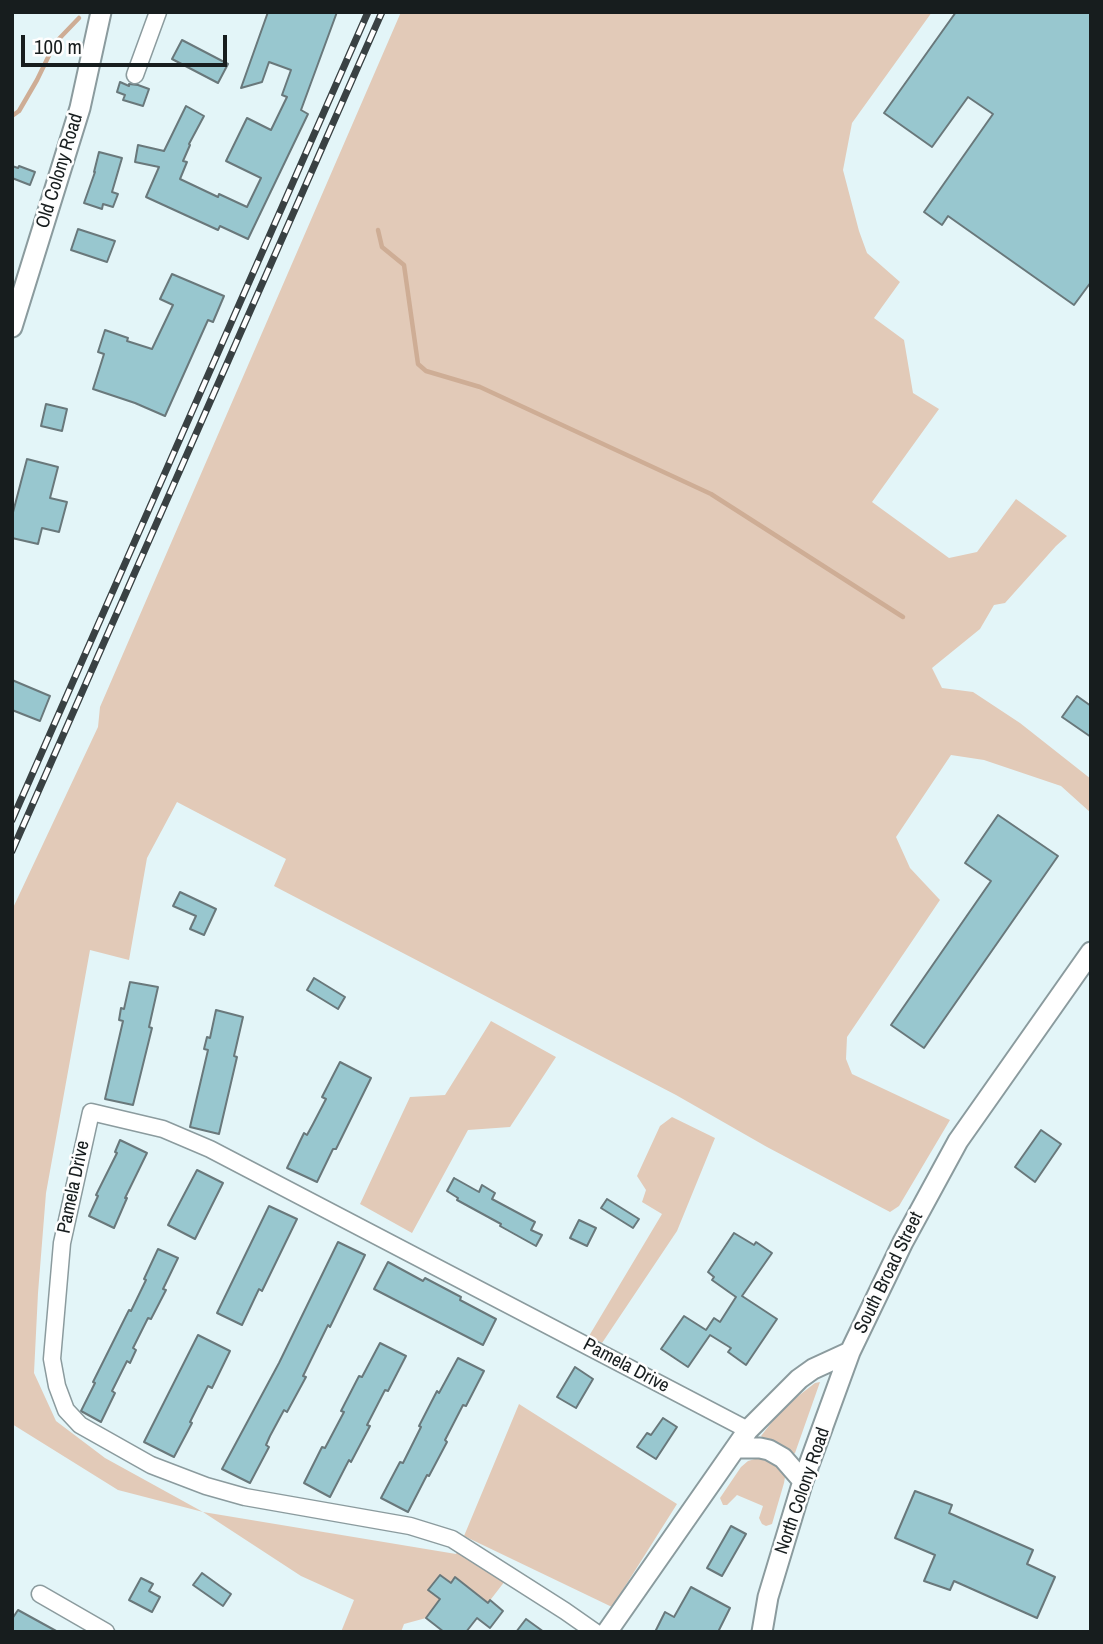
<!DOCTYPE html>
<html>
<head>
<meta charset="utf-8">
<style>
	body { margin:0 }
	#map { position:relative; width:1103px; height:1644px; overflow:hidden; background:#e3f5f8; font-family:"Archivo Narrow",sans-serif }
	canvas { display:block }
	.frame { position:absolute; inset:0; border:14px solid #171d1e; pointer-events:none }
	.scale { position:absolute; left:21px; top:35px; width:206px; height:32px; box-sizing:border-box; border:4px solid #171d1e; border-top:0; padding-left:9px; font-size:21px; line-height:24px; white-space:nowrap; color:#171d1e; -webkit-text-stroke:5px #fefefe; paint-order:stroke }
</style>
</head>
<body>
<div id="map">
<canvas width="1103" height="1644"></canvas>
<div class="frame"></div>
<div class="scale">100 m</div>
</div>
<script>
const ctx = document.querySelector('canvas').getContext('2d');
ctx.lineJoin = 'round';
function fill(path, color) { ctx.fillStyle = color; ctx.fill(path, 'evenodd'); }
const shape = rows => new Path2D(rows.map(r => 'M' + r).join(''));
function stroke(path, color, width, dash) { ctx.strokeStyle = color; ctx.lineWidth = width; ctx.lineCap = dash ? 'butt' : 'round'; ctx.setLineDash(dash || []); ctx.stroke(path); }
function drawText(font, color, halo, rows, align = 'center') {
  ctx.font = font + ' "Archivo Narrow",sans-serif'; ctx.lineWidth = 5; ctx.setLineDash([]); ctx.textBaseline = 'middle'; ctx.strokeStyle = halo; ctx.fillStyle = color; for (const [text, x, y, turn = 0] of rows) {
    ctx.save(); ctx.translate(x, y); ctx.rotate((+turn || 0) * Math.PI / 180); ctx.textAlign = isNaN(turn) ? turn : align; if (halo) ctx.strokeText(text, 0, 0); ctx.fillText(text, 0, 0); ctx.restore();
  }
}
const green = shape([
	[401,12,932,12,852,123,843,170,859,231,867,253,900,282,874,318,904,340,913,393,939,409,872,502,949,558,977,552,1016,499,1067,536,1056,546,1005,603,994,605,980,629,932,668,942,688,973,692,1020,723,1091,779,1091,813,1061,786,984,760,951,755,896,837,910,868,940,900,847,1037,846,1059,852,1074,950,1120,899,1206,890,1212,767,1147,676,1095,274,886,286,859,177,802,147,858,129,960,90,950,46,1193,38,1293,34,1373,56,1421,105,1458,203,1512,456,1554,458,1550,505,1581,488,1603,455,1578,450,1583,440,1575,428,1590,440,1599,426,1618,404,1624,401,1632,341,1632,354,1600,301,1576,203,1512,118,1490,12,1424,12,910,98,727,100,707],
	[491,1021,556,1057,510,1127,468,1130,412,1233,360,1204,410,1097,445,1095],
	[672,1117,715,1138,677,1231,602,1343,589,1336,662,1214,642,1202,646,1190,637,1176,660,1126],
	[820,1382,795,1453,792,1455,776,1443,764,1439,761,1436,775,1418,797,1397,815,1383],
	[519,1404,677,1504,612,1607,464,1536],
	[762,1457,770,1459,781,1469,785,1477,784,1483,772,1524,766,1526,762,1524,759,1518,763,1506,737,1495,727,1505,723,1505,720,1498,741,1467,748,1461]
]);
const stream = shape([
	[12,116,19,111,37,80,55,43,79,18],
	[378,230,382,247,404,265,418,364,426,371,480,387,711,494,903,617]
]);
const building = shape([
	[268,12,337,12,301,110,308,114,248,239,220,226,218,230,146,197,159,167,135,162,138,145,164,151,186,106,204,116,189,144,190,145,183,161,187,162,180,179,218,197,219,194,247,207,261,178,226,161,247,118,271,130,287,97,282,95,291,70,269,62,262,82,241,88,268,12],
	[956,12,1091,12,1091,282,1074,305,948,216,942,225,924,212,993,114,968,97,932,147,884,113,956,12],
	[182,40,228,64,218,83,172,59,182,40],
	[120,82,129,86,129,84,138,85,149,89,143,106,123,100,125,95,117,92,120,82],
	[99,152,122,158,112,192,118,194,113,207,103,204,102,209,84,203,95,172,94,172,99,152],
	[12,166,18,168,19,166,35,172,30,185,12,178,12,166],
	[78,229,115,241,107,262,71,250,78,229],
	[172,274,224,296,213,322,208,320,165,416,135,403,93,389,104,354,98,352,105,330,128,338,127,341,152,349,173,305,160,299,172,274],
	[46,404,67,409,62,431,41,426,46,404],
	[27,459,58,467,50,498,67,502,59,532,42,528,38,544,12,538,12,516,27,459],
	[12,680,50,696,40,721,12,710,12,680],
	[1077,696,1091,706,1091,737,1062,717,1077,696],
	[998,815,1058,856,924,1048,891,1025,991,881,965,863,998,815],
	[180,892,216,909,204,935,190,929,196,916,173,906,180,892],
	[314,978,345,997,338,1009,307,990,314,978],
	[130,982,158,987,149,1027,152,1028,133,1105,105,1099,123,1021,119,1020,121,1008,124,1009,130,982],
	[216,1010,243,1017,234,1056,237,1057,219,1134,190,1127,208,1050,204,1049,207,1037,210,1038,216,1010],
	[340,1062,371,1078,336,1149,333,1149,317,1182,287,1168,304,1133,307,1135,313,1124,326,1099,322,1097,340,1062],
	[1041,1130,1061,1144,1035,1182,1015,1167,1041,1130],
	[120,1140,147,1153,125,1198,127,1198,114,1228,89,1216,98,1196,96,1195,117,1153,115,1152,120,1140],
	[197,1170,223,1183,195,1239,168,1225,197,1170],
	[454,1178,479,1192,482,1185,495,1193,492,1199,535,1222,531,1230,542,1235,536,1246,500,1226,501,1224,457,1200,458,1198,447,1191,454,1178],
	[607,1199,639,1219,633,1228,601,1208,607,1199],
	[269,1206,297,1219,262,1291,259,1289,242,1325,217,1313,269,1206],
	[579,1220,596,1228,587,1246,570,1238,579,1220],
	[734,1233,754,1245,756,1242,772,1253,742,1296,777,1319,746,1365,728,1352,731,1348,710,1335,688,1367,661,1349,684,1316,706,1330,714,1318,720,1322,736,1297,712,1280,714,1277,708,1272,734,1233],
	[338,1242,365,1255,330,1327,328,1325,303,1376,306,1377,287,1412,284,1410,270,1436,266,1445,269,1447,250,1483,222,1469,279,1363,338,1242],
	[158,1249,178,1258,163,1289,166,1290,151,1319,148,1318,133,1348,136,1350,130,1363,127,1361,112,1391,115,1393,101,1422,81,1411,95,1383,93,1382,129,1310,131,1311,146,1280,144,1279,158,1249],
	[388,1262,423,1281,425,1278,461,1297,460,1300,496,1319,483,1345,374,1289,388,1262],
	[198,1335,230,1351,212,1388,208,1386,190,1422,192,1423,174,1457,144,1442,198,1335],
	[380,1343,406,1356,388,1391,385,1390,367,1425,370,1426,351,1462,349,1460,330,1497,304,1483,322,1447,325,1448,344,1412,341,1411,359,1376,362,1377,380,1343],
	[458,1358,484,1371,466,1406,463,1405,445,1440,447,1442,429,1476,427,1475,408,1512,381,1498,400,1462,403,1463,421,1427,419,1426,437,1391,439,1393,458,1358],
	[575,1367,593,1379,576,1408,557,1397,575,1367],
	[663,1418,677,1427,656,1459,637,1447,647,1433,651,1435,663,1418],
	[915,1491,952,1505,949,1513,1033,1550,1027,1564,1055,1577,1037,1618,954,1581,950,1590,924,1581,935,1555,895,1538,915,1491],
	[731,1526,746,1534,722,1576,707,1568,731,1526],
	[202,1573,231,1594,223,1606,193,1585,202,1573],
	[440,1575,451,1583,455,1577,488,1603,490,1600,503,1611,490,1628,477,1618,466,1632,444,1632,426,1618,440,1599,428,1590,440,1575],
	[141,1578,153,1584,149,1591,160,1597,152,1612,129,1600,141,1578],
	[691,1587,730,1608,718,1632,655,1632,665,1612,674,1617,691,1587],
	[18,1610,58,1632,12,1632,12,1619,18,1610],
	[526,1619,544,1632,516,1632,526,1619]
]);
const minor = shape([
	[135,75,158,12],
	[40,1594,106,1632],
	[595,1632,565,1611,452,1539,410,1526,245,1497,206,1486,151,1465,80,1425,66,1410,57,1386,52,1359,62,1243,91,1112,163,1129,210,1149,748,1430]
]);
const major = shape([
	[12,327,80,108,101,12],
	[736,1448,760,1448,769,1450,783,1458,803,1481],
	[607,1632,748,1430,799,1379,813,1369,850,1352],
	[762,1632,768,1597,803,1481,850,1352,903,1242,958,1141,1091,952]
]);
const rail = shape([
	[12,820,368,12],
	[12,851,382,12]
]);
const streetNames = [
	["Old Colony Road",60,171,-73],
	["Pamela Drive",74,1187,-78],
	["South Broad Street",889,1273,-64],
	["Pamela Drive",626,1366,28],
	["North Colony Road",803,1491,-71]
];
fill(green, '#e2cab8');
stroke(stream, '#cead95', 4.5);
fill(building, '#98c7cf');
stroke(building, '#69787b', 2);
stroke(minor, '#8b9b9e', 19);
stroke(major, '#8b9b9e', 23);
stroke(minor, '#fff', 16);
stroke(major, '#fff', 19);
stroke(rail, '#394143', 7);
stroke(rail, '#fefefe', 4.5, [13]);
drawText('19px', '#171d1e', '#fefefe', streetNames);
</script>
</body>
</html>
